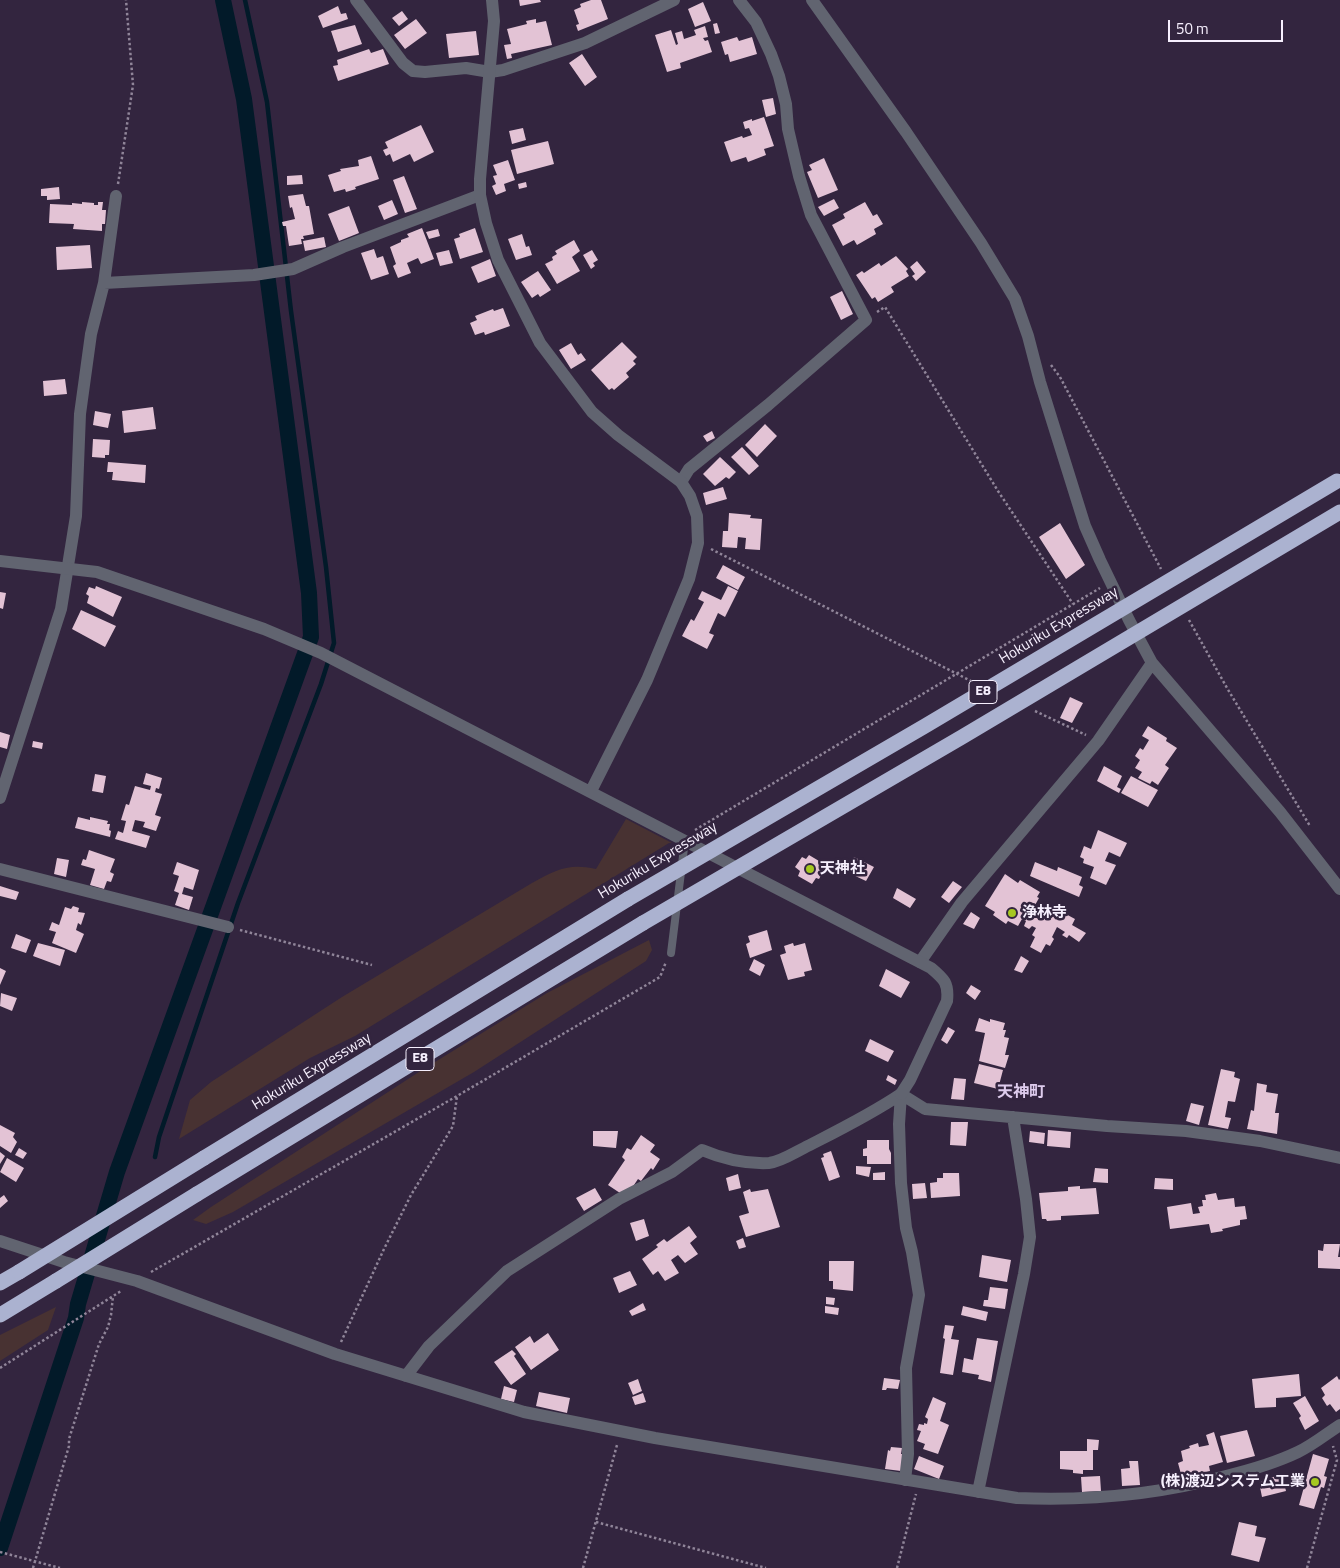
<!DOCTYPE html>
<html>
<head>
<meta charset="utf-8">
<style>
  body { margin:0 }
  #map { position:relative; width:1340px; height:1568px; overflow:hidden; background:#33253f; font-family:"Titillium Web",sans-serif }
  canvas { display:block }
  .scale { position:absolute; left:1168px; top:20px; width:115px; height:22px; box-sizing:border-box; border:2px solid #f7f0fe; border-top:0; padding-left:6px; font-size:15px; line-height:18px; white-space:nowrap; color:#f7f0fe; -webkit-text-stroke:4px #33253f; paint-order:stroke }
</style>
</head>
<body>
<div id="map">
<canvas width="1340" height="1568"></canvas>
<div class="scale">50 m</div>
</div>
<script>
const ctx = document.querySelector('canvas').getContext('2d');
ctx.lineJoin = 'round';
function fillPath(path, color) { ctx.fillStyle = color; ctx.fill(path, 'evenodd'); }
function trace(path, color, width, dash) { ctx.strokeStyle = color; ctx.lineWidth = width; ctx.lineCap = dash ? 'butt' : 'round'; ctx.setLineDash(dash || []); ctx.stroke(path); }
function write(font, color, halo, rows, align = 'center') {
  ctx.font = font + ' "Titillium Web","Noto Sans JP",sans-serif'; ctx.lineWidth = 5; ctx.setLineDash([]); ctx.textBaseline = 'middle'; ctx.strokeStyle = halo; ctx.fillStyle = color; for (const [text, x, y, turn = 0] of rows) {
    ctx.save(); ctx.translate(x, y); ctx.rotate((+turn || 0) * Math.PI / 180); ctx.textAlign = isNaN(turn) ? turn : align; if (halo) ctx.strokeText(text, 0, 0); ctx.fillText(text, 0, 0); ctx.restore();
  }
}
fillPath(new Path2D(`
  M626,819L672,843H669L355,1036L310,1058L179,1139L190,1100L211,1082L342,997L532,883C556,870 568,863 596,869Z
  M649,940L652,950L646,961L474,1072L233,1212L206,1224L193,1220L211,1207L422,1070L547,993Z
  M56,1307L48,1330L0,1361V1335Z`), '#483232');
trace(new Path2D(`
  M155,1157L159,1137L238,903L321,684L334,643L326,567L291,311L267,102L245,0`), '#021a29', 4.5);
trace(new Path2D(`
  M0,1548L76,1318L78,1304L117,1172L311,637L309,593L244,99L223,0`), '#021a29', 16);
fillPath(new Path2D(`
  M519,0H540L541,2L520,6Z
  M591,0H601L608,19L578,31L576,25L579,24L574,10L581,7L580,4Z
  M703,2L711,21L695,27L688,9Z
  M338,6L341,14L346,13L348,19L323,28L318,16Z
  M402,11L408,19L399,26L392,18Z
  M416,19L427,33L405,49L394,35Z
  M536,19V23L546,21L552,45L511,54L512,58L507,59L504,45L511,44L507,29L527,24L526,21Z
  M717,23L720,33L715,34L713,24Z
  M355,25L362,44L338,52L331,31Z
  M705,26L708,37L703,38L705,41L708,40L712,52L680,63L681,68L667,72L655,35L671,30L676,45L678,44L675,33L682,31L684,39L696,35L694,30Z
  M476,31L479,55L449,58L446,34Z
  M737,37L739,41L752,37L757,54L730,62L728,54L725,55L721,42Z
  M369,49L371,53L383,49L389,64L338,81L333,66L338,65L337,60Z
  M582,54L597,77L585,86L569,63Z
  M773,98L776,114L766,117L762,100Z
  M764,117L774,146L764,149L766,155L748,162L746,157L731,162L724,142L742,136L743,138L752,135L749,128L745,129L743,122L752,119V121Z
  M421,125L434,152L414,162L410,154L393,162L390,154L386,156L383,150L388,148L385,142Z
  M523,128L526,140L512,144L509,131Z
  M548,141L554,164L517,174L511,150Z
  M371,156L379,179L355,187L356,189L346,192L345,189L334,192L328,175L341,171L340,169L359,166L358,160Z
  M824,158L838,190L818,198L807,172L812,170L809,165Z
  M508,160L515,180L504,184L506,191L496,195L492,186L496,184L493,176L497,175L493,165Z
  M302,175L303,184L287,185V176Z
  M404,176L417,209L405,213L393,180Z
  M526,182L527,187L519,189L518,184Z
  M59,187L60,199L47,200V196H41V189Z
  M303,194L306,206H309L314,234L303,236L304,239H301L302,244L289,246L286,226H283L282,222L295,219L292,207L290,208L288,196Z
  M834,199L839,208L824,216L818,207Z
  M392,200L398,214L384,220L378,206Z
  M82,202L94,203V205H98V202H103L102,210H106L105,224H102V231L73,229L74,224L49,223L50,204L72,205V203L82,204Z
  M865,202L873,216L877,214L883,224L874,229L876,234L857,245L854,240L843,246L832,225L845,218L843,214Z
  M349,206L359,233L339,241L328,214Z
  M422,228L434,259L421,264L418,258L407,263L411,273L398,278L393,266L396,264L390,247L401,242V240L409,237L407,234Z
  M475,228L483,252L460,259L454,239L460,237L459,234Z
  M438,229L440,236L429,239L426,232Z
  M522,234L526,247L529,246L532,255L516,260L508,239Z
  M324,237L326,247L305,251L303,241Z
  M574,240L580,251L572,257L580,271L557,284L545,264L553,260L552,257L557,254L555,251Z
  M90,245L92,268L57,270L56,247Z
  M374,249L377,258L383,256L389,274L371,280L361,253Z
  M449,250L453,263L440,266L436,253Z
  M592,250L598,260L593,263L595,266L591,269L583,255Z
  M896,256L908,269L906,271L909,276L891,287L894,292L878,302L875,297L872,299L856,275L862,271L864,273L879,263L881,266Z
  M490,259L496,276L478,283L471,267Z
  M917,261L926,272L916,281L912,276L915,274L910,267Z
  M538,271L551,290L540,297L538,294L532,298L521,282Z
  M842,291L853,314L841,320L830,297Z
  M503,308L510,326L485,335L484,332L475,335L470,323L477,320L475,316L493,309L494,311Z
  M622,342L637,357L633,361L636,364L626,373L629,377L614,390L612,388L609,390L591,370Z
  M571,343L578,355L581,353L586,360L571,369L559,350Z
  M65,379L67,394L44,396L43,381Z
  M153,407L156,429L124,433L122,411Z
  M95,411L111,414L108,428L93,425Z
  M765,424L777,436L757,457L745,445Z
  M712,431L715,438L707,442L703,436Z
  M93,439L110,440L109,455H105V458L92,457Z
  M742,447L759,466L749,475L731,457Z
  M720,457L736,472L729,479L726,477L715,486L703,474Z
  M108,462L146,465L145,483L112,480L113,472H107Z
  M723,487L727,499L706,505L703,493Z
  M729,513L751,515L750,518L762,519L760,550L745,549L746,538L738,537L737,548L722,547L723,531H728Z
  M1060,523L1085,565L1066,579L1039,537Z
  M723,565L745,577L738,590L716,578Z
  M96,586L122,597L113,617L87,603L89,596L86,594L89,587L95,589Z
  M728,586L738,591L725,617L718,613L709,633L714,635L707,649L682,636L691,619L694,621L704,602L698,599L702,591L721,600Z
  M0,592L6,593L3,609L0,608Z
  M81,610L116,626L105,647L72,629Z
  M1070,697L1083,703L1072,723L1060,718Z
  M1148,726L1167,738L1166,741L1177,748L1165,765L1169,768L1158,785L1152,781L1150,784L1138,778L1142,772L1135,768L1140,760L1135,756L1140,748L1143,750L1149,740L1142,736Z
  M0,732L10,735L7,749L0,747Z
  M33,741L43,743L42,749L32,747Z
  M1104,766L1122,776L1117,787L1121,789L1119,793L1097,781Z
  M146,773L162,778L159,789L156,788L155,792L162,794L155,815L161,817L156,831L143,827L145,822L135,820L132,831L150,836L146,848L115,839L118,831L123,833L126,821L121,820L126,804L129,805L135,786L150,790L151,786L143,784Z
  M95,774L106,776L103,793L92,791Z
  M1131,776L1158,790L1148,807L1121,793Z
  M78,817L90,820V817L108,821L107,824H110L109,830L111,831L110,837L75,828Z
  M1098,830L1127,843L1120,857L1109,852L1105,861L1116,865L1106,885L1090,878L1094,867L1083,863L1084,859L1080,857L1084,846L1091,849Z
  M89,850L115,859L110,872L114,874L111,882L107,881L104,889L90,885L95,869L81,865L83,859L86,860Z
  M809,855L824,864L820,871L823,872L819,879L816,878L812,884L798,876L800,871L795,867L802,857L806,859Z
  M854,857L874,867L866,881L851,874L854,870L849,867Z
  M57,858L69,860L66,877L54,874Z
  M177,862L199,870L193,890L184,887L182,894L193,897L189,910L175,905L179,893L174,891L179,876L173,874Z
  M1035,862L1057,871L1058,867L1082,877L1079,885L1083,887L1079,897L1030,876Z
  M1005,874L1018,883L1020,880L1040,892L1037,897L1039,898L1030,914L1040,920L1049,905L1075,919L1072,925L1086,933L1079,942L1069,935L1067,938L1062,935L1065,932L1057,927L1052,937L1054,939L1050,946L1046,944L1041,953L1030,947L1035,937L1032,935L1036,928L1032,926L1029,929L1024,926L1026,921L1022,919L1018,926L1008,921L1006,924L993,915L995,912L985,906Z
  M953,881L962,887L949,903L941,897Z
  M0,886L19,892L16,900L0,896Z
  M897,888L916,899L910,908L893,898Z
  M73,906L79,908L78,912L85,913L81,925L78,923L76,930L84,934L76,953L52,943L56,932L49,930L52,922L59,925L65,907L71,909Z
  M971,912L980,918L974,929L963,924Z
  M767,930L772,950L750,958L746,944L750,942L748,936Z
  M16,934L31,940L26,953L11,948Z
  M38,943L65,950L60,966L33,956Z
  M793,943L794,946L805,943L812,970L804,972L805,976L788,980L780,955L786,953L784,946Z
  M1021,956L1029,961L1022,973L1014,970Z
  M754,959L765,965L760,976L749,970Z
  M0,968L6,971L0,985Z
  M886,969L910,982L901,998L879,986Z
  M971,985L981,991L975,1000L966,993Z
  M1,993L17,998L12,1011L0,1006Z
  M979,1018L990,1022V1019L1005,1023L1003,1030H1006L1004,1037L1009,1038L1005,1055H1009L1005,1068L979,1061L985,1033L975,1031Z
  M948,1027L955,1031L947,1044L941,1040Z
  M870,1039L894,1051L888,1062L865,1051Z
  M979,1064L1003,1070L998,1089L974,1083Z
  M1221,1069L1235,1072L1234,1077L1240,1079L1235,1102L1228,1101L1225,1117L1231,1118L1228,1129L1208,1125Z
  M888,1075L897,1080L895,1085L886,1080Z
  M954,1078L966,1079L964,1100L951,1099Z
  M1257,1083L1267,1085L1266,1092L1278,1094L1275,1113H1279L1277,1134L1247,1129L1251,1110L1254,1111Z
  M1191,1103L1204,1106L1199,1125L1186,1121Z
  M951,1122H968L966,1146L950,1145Z
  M0,1125L15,1133L13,1137L17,1142L11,1153L0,1146Z
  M1048,1130L1071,1132L1070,1148L1047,1146Z
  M593,1131H618L616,1148L593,1146Z
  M1030,1131L1045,1133L1044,1144L1029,1142Z
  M641,1135L655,1145L650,1152L660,1159L653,1170L651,1168L641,1181L638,1179L630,1191L623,1195L608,1185L625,1160L622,1157L627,1148L631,1150Z
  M867,1140H889V1149L891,1153V1164H867V1156H863V1149L867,1148Z
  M19,1148L27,1153L23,1159L15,1155Z
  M831,1151L840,1177L829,1181L821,1158L824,1157L823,1154Z
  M0,1152L5,1156L0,1164Z
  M7,1158L24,1168L16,1182L0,1172Z
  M856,1166L871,1167L869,1177L856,1174Z
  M1095,1168L1108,1169V1183L1093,1182Z
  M885,1172V1180H873V1173Z
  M943,1173H959L960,1196L931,1198L930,1183L937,1182V1178H943Z
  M738,1174L741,1188L729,1191L726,1178Z
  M1155,1178L1173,1179V1190L1154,1189Z
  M925,1183L927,1198L913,1199L912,1184Z
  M1080,1186V1189L1096,1188L1099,1214L1061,1216V1220L1047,1221L1046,1219H1042L1039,1193L1068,1191V1187Z
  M595,1188L602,1200L584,1211L576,1198Z
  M750,1189L751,1192L768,1189L780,1227L746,1237L739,1216L749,1213L743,1192Z
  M1216,1193L1218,1200L1234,1198L1235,1207L1245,1206L1247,1219L1240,1220V1225L1222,1229L1223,1231L1211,1233L1209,1224L1170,1229L1167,1207L1191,1203L1193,1214L1200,1213L1198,1207L1203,1206L1202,1200H1206L1205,1195Z
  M4,1195L8,1201L0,1208V1198Z
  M644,1219L649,1236L636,1241L630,1223Z
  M689,1226L697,1237L690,1243L698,1254L685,1263L678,1255L671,1260L679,1273L665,1281L658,1271L653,1275L642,1259L658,1247L656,1245L664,1239L667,1242Z
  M743,1238L746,1247L739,1249L736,1241Z
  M1324,1244H1340L1338,1257H1340V1269L1318,1268V1250L1323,1251Z
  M982,1255L1011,1260L1007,1282L979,1277Z
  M829,1261H854L853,1291L833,1289V1281H829Z
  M630,1271L637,1285L619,1293L613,1278Z
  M990,1287L1008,1289L1005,1309L983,1306L984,1300H988Z
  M826,1297L835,1298L834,1305L826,1304Z
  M643,1303L646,1310L632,1316L629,1311Z
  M825,1306L839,1308L838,1315L825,1313Z
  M963,1306L988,1312L986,1321L961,1315Z
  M945,1325L954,1326L951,1339L959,1340L953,1375L940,1373L945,1339L943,1338Z
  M548,1333L559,1350L531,1370L515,1347L530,1336L534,1343Z
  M977,1338L998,1341L991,1382L978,1379L979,1375L962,1372L964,1358L973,1360Z
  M512,1350L516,1354L514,1356L526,1374L511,1385L494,1362Z
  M1299,1374L1301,1396L1276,1398V1407L1255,1408L1252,1379Z
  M1337,1376L1339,1380L1340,1379V1409L1336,1412L1330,1404L1327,1406L1322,1398L1325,1395L1321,1388Z
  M884,1378L900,1380L898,1389L887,1388L886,1390H882Z
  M638,1379L642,1391L633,1395L628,1383Z
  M504,1386L517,1390L514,1402L501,1399Z
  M539,1392L570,1398L567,1413L536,1406Z
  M643,1393L646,1402L635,1405L632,1397Z
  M1305,1396L1319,1421L1305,1430L1299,1418L1301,1416L1293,1403Z
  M933,1397L946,1403L940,1421L949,1425L938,1454L923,1449L925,1444L917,1441L921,1431L917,1430L919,1424L924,1425V1423L927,1424L928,1419L925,1417Z
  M1247,1430L1255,1456L1227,1463L1220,1436Z
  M1214,1432L1223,1462L1209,1466L1210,1471L1187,1477L1186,1473L1181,1474L1178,1463L1183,1461L1181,1451L1190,1448L1189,1446L1198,1443L1199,1447L1209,1445L1206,1435Z
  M1087,1439L1099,1440L1098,1450H1093V1470H1083V1474L1073,1473V1470L1060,1469V1451H1087Z
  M891,1447L902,1448L901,1454H903L901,1471L885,1469L888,1450L890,1451Z
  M1313,1454L1329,1459L1324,1476L1327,1477L1324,1488L1321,1487L1314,1509L1299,1505Z
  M919,1456L944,1466L939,1479L914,1469Z
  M1129,1461H1138L1140,1485L1122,1486L1121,1469L1130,1468Z
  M1282,1474L1286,1491L1262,1497L1259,1482Z
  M1100,1476L1101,1491L1082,1492L1081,1477Z
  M1239,1522L1257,1526L1255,1536L1266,1538L1259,1562L1231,1555Z`), '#e3c3d5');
trace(new Path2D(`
  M118,184L133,85L126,0
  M877,312L885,307L998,491L1073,604
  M1051,365L1060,377L1161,569
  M711,549L971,681
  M1189,620L1227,688L1310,826
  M1035,711L1086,735
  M695,830L1100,588
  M240,930L372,965
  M151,1272L457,1096L660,977L666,962
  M341,1342L384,1249L411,1195L453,1126L457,1096
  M0,1368L121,1291
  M596,1522L766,1568
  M0,1552L60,1568
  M33,1568L69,1446V1439L99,1344L108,1327L111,1315L113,1296
  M583,1568L617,1445
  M897,1568L916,1494
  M1307,1568L1337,1460L1333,1446`), '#908599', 2.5, [2.5, 2.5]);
trace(new Path2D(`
  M671,953L685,840`), '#616470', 8);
trace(new Path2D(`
  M356,0L403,63L413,71L425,72L466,68L490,72L503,70L585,43L674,0
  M812,0L906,132L981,243L1015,299L1028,336L1040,382L1085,526L1100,560L1129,620L1152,663L1280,812L1340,889
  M104,283L116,196
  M681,482L689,469L768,405L866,320L811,215L799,176L788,129L786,104L779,76L771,54L756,22L739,0
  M0,798L61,609L76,516L80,414L91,334L104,283L254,275L293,269L343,247L480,195
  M0,869L228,927
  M920,962L962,902L1098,741L1152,663
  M901,1094L925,1109L1107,1126L1186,1131L1260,1141L1340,1158
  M901,1094L899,1124L901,1183L906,1228L912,1252L919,1295L906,1368L908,1454L905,1480
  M0,1241L64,1262L137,1281L335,1354L524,1412L655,1438L1017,1498C1087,1501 1157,1495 1226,1476C1251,1470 1275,1463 1298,1452C1313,1445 1326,1434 1340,1425
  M406,1376L429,1346L507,1271L619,1199L672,1172L702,1150C723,1159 746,1164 769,1163C780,1162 794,1153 804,1148C837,1131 870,1115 901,1094
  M978,1492L1024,1274L1030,1237L1026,1199L1013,1117`), '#616470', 12);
trace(new Path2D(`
  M492,0L494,21L480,179V195L486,223L498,260L540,343L592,412L618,435L681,482L690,496L697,516L698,543L689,579L647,680L591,791
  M0,561L97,572L264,629L321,653L931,968C944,979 949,983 947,1001L910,1080L901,1094`), '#616470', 12);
trace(new Path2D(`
  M204,1158L628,899
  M197,1194L643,923
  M0,1283L19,1272
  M0,1315L56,1281`), '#abb2d0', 15);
trace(new Path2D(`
  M628,899L925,726L1337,481
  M643,923L962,737L1340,512
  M19,1272L204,1158
  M56,1281L197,1194`), '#abb2d0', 15);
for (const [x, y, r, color] of [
  [810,869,5,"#a6c821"],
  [1012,913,5,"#a6c821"],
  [1315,1482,5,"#a6c821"]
]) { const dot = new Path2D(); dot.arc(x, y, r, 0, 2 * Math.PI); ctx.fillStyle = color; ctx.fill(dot); trace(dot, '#33253f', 2); }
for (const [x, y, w] of [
  [983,692,28],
  [420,1059,28]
]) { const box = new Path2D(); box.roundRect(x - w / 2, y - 11.5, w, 23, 4); ctx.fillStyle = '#33253f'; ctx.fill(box); trace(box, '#f7f0fe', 1); }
write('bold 14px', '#f7f0fe', null, [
  ["E8",983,692],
  ["E8",420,1059]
]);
write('15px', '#f7f0fe', '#33253f', [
  ["Hokuriku Expressway",1059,626,-31],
  ["Hokuriku Expressway",658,861,-31],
  ["Hokuriku Expressway",312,1072,-31]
]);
write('bold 15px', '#f7f0fe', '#33253f', [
  ["天神社",820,869],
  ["浄林寺",1022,913],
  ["(株)渡辺システム工業",1305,1482,"right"]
], 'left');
write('bold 16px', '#decced', '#33253f', [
  ["天神町",1021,1093]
]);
</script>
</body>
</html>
